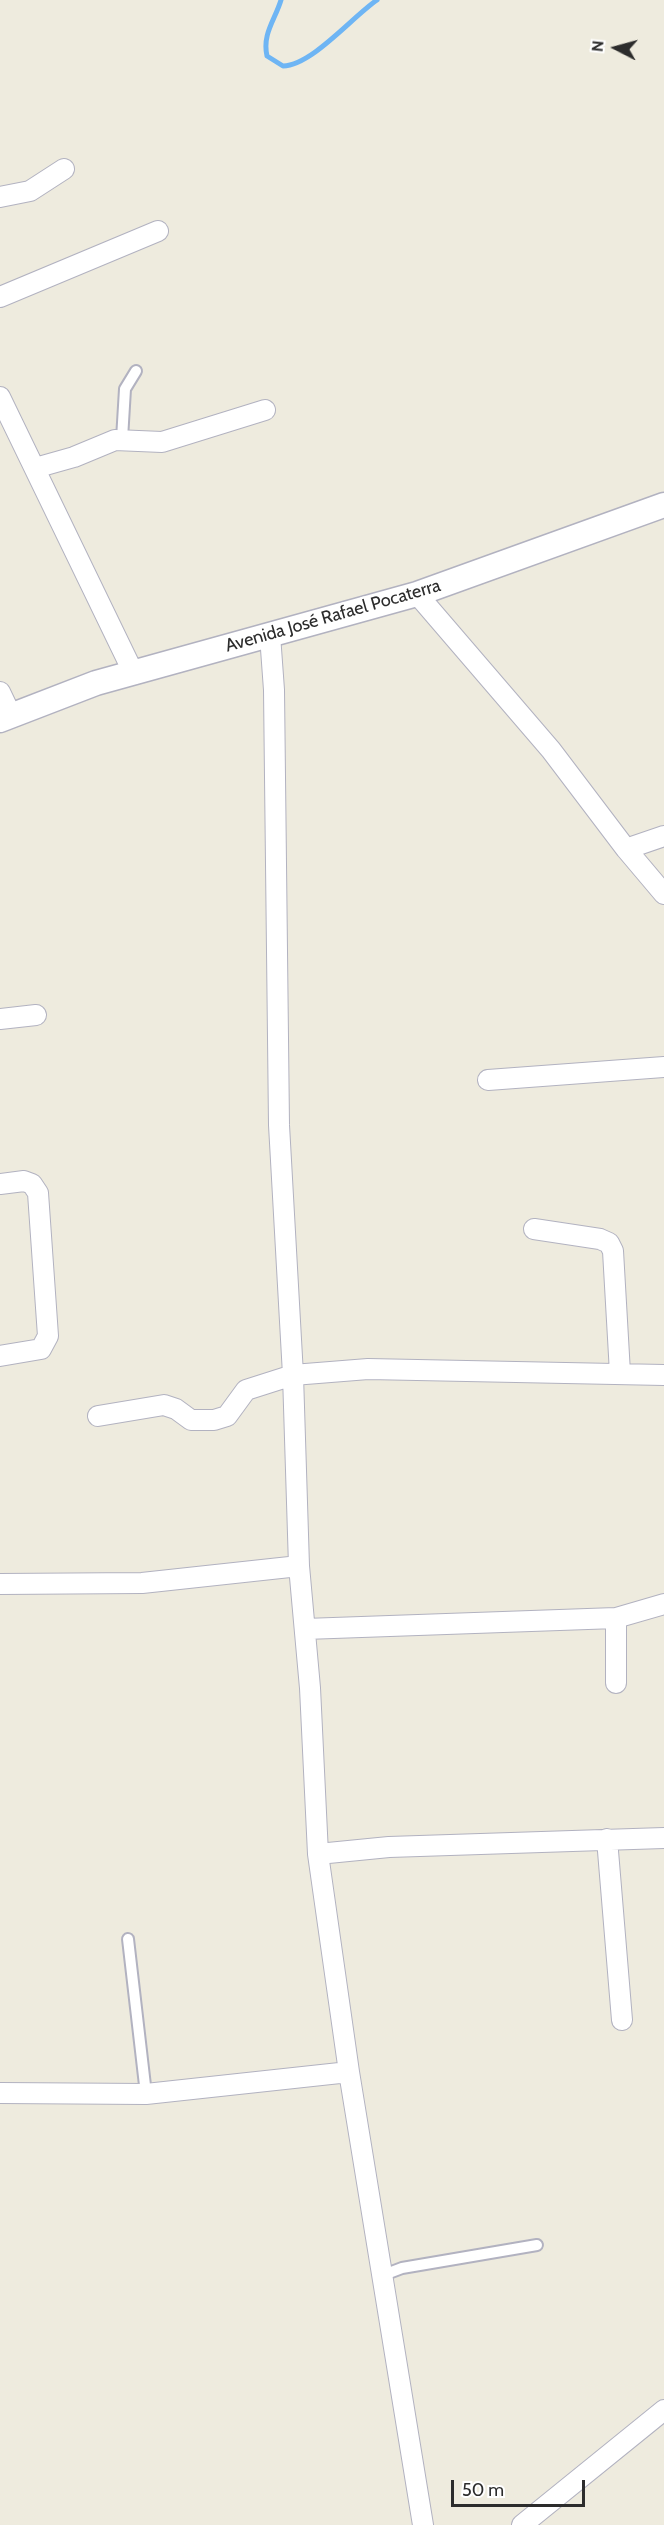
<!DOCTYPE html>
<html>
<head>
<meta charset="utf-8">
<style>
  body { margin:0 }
  #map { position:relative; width:664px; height:2525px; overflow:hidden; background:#eeebde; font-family:Cabin,sans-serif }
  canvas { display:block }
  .north { position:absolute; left:586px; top:18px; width:60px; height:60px; -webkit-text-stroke:4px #fff; paint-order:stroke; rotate:276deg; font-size:16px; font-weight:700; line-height:24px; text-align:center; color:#2c2c2c }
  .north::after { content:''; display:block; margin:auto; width:21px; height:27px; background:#2c2c2c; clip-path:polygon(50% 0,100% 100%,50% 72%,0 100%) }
  .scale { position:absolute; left:451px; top:2480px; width:134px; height:27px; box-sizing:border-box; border:3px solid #2c2c2c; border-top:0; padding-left:8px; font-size:18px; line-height:21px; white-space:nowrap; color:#2c2c2c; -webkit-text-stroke:4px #fff; paint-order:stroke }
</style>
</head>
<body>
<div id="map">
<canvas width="664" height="2525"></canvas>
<div class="north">N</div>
<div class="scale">50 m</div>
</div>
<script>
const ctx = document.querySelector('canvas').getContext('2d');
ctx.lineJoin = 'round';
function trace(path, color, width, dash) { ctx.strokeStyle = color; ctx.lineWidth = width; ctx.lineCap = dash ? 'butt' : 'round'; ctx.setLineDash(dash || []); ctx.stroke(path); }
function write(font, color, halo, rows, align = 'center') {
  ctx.font = font + ' Cabin,sans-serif'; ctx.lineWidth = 4.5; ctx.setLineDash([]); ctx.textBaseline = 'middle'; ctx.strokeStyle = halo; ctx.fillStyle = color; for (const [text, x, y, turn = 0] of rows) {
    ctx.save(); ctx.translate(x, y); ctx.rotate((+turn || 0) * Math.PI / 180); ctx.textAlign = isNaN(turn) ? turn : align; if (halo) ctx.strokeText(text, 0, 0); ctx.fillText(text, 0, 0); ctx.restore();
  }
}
trace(new Path2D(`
  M281,0C275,20 262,34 267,56L283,66C312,65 351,18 377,0`), '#6eb5f4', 5);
const service = new Path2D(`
  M122,439L125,389L136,371
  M128,1939L146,2094
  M381,2276L402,2268L537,2245`);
const minor = new Path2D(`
  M0,197L30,191L64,169
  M0,297L158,231
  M0,397L134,674
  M35,468L74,457L115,440L162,442L265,410
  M417,594L551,750L626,849L664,894
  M270,635L274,690L279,1125L293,1375L299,1566L310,1688L318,1854L349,2072L423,2525
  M0,692L11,715
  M626,849L664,836
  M0,1019L36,1015
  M488,1080L664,1067
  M0,1184L24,1181L32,1184L38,1193L48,1336L41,1349L0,1356
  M534,1229L600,1239L609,1243L613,1251L620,1373
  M98,1416L164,1405L176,1409L191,1420H214L227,1416L246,1390L293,1375L368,1369L664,1375
  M0,1584L142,1583L299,1566
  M305,1629L616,1618L664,1604
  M616,1683V1618
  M607,1839L622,2020
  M318,1854L389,1847L664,1838
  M0,2093L146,2094L349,2072
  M522,2525L664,2410`);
const tertiary = new Path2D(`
  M0,720L96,683L417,594L664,505`);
trace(service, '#b2b2c0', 14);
trace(minor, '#b2b2c0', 22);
trace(tertiary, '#b2b2c0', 27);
trace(service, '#fff', 10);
trace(minor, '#fff', 20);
trace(tertiary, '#fff', 24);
write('18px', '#2c2c2c', '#fff', [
  ["Avenida José Rafael Pocaterra",333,616,-16]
]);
</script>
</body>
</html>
